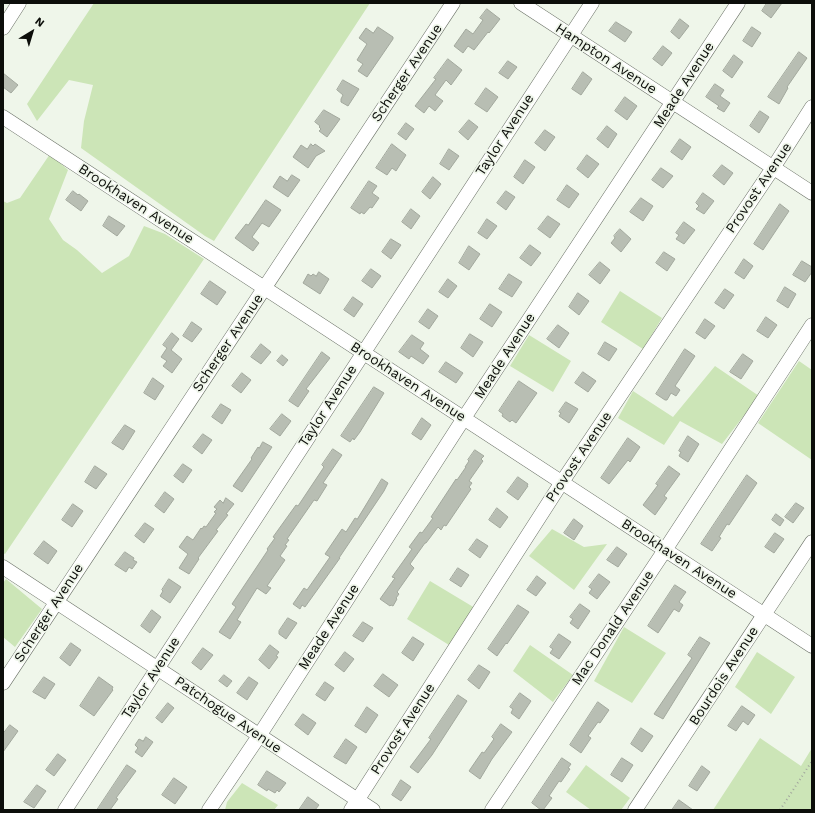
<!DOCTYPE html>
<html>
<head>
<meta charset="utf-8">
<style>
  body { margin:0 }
  #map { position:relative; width:815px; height:813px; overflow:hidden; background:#eff6ea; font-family:"Work Sans",sans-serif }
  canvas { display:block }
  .frame { position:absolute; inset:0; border:4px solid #0c0e0a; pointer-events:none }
  .north { position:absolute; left:12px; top:12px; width:40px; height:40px; -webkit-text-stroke:3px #eff6ea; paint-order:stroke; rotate:38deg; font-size:11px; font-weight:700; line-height:16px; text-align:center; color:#0c0e0a }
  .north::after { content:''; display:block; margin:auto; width:14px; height:18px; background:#0c0e0a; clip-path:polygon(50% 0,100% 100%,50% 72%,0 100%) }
</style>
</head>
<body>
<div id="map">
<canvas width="815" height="813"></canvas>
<div class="frame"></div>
<div class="north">N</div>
</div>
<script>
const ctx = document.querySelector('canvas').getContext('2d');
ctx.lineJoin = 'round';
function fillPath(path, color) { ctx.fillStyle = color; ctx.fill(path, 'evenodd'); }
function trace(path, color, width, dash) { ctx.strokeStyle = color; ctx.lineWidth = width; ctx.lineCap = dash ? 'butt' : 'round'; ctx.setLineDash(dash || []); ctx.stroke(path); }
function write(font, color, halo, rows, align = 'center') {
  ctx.font = font + ' "Work Sans",sans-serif'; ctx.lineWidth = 3.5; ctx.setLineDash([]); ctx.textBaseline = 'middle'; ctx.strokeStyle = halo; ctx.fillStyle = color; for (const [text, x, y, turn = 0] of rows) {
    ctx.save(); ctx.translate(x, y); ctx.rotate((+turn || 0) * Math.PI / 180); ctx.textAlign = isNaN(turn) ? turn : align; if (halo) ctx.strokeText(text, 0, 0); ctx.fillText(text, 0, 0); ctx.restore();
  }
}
fillPath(new Path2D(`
  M94,3H370L214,241L205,236L81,148L84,121L93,85L69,80L37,121L27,104Z
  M50,154L68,170L49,219L63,240L77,250L102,273L129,256L144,226L165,234L204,259L5,554L3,553V201L7,203L20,198Z
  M620,291L662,318L643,349L601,322Z
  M529,335L571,361L553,392L510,366Z
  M799,361L812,370V460L758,423Z
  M715,366L759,396L722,444L680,421L664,445L618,418L633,391L673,417Z
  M552,529L584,547L607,544L574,590L529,556Z
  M6,579L42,609L15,647L3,637V583Z
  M430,581L475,608L449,645L407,619Z
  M624,627L666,653L632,703L594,681Z
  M530,645L573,675L553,702L513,671Z
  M757,652L795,677L771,714L735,687Z
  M760,738L801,766L812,748V810H713Z
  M586,765L630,798L621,810H591L566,792Z
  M242,783L278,805L274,810H225L227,802Z`), '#cce5b7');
const building = new Path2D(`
  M767,3H782L771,18L762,11Z
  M487,9L500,19L489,33L488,32L474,50L468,46L463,53L454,46L466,29L473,34L483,20L480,18Z
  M680,19L689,26L679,39L671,32Z
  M616,22L632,32L625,42L609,31Z
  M378,27L393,37V39L367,77L358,71L363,64L357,60L367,44L359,38L366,28L373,33Z
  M752,27L761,33L752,47L743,41Z
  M663,46L672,53L662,66L653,59Z
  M799,52L807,58L787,87L788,88L779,104L768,97Z
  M734,55L743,62L732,78L723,71Z
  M448,59L462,70L451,85L446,80L435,95L443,101L435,111L429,106L424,113L415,106L436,79L434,78Z
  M508,61L517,67L508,79L499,73Z
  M583,72L592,79L581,95L572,89Z
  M3,73L18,85L11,93L3,87Z
  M343,80L359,89L348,106L341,102V99L343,95L337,90Z
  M715,84L724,90L720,96L730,103L724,112L717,108L719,106L706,97Z
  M486,88L498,97L487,112L475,104Z
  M625,97L637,106L627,120L615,111Z
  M324,110L340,119L327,137L319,131L321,129L319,127L320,126L315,122Z
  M760,111L769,117L759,133L750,126Z
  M469,120L478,127L468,140L459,132Z
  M406,123L414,129L406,140L398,134Z
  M607,126L617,134L608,148L597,139Z
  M545,130L555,137L545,151L535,143Z
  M680,139L691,147L682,160L671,152Z
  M311,144L313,146L315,144L325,151L316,156L308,168L293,157L301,145L307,149Z
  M392,144L406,155L396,171L392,168L387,175L376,168Z
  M449,149L459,156L449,170L440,164Z
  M587,155L599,164L588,178L577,169Z
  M525,160L535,167L523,184L514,177Z
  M722,165L733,173L724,185L713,176Z
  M661,168L673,176L663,188L652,180Z
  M292,175L300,180L288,197L273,187L280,176L287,181Z
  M433,177L441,184L430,199L422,192Z
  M369,181L377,186L372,193L379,198L372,208L370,207L364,214L361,212L360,214L351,208Z
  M567,185L579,194L569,208L557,200Z
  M73,191L78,195L79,194L88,201L81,211L66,200Z
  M506,191L515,197L506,210L497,203Z
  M703,193L714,201L704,214L696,209L699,206L696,203Z
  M641,198L653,206L643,221L630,212Z
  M266,200L281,210L269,227L262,223L252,237L259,243L253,251L235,238L246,224L248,225Z
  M780,204L789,211L763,250L754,244Z
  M411,209L420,216L411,229L402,222Z
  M109,216L125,226L117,236L103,226Z
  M548,216L560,224L550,238L538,229Z
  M487,219L497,226L487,239L478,233Z
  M684,222L695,230L684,244L676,239L679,235L676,233Z
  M620,229L631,239L621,252L611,243L615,238L614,236Z
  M391,239L401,245L391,259L382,252Z
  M530,245L541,253L531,266L520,258Z
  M469,246L480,254L469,270L459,263Z
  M664,252L675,259L667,271L656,263Z
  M744,259L753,266L744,279L735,273Z
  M802,261L812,267V272L805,282L793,275Z
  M600,262L610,270L600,284L589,275Z
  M371,269L381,276L372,288L362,281Z
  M319,272L329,279L320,294L303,283L308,274L311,276L313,274L316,276Z
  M509,274L522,282L512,297L499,289Z
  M448,279L457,286L448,298L439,292Z
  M210,281L226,292L217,305L201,294Z
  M785,287L796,294L788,308L777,301Z
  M725,289L734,295L724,309L715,303Z
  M578,293L589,301L579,315L569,307Z
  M353,297L363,304L354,317L344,310Z
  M490,304L502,312L492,327L480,319Z
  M428,309L438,316L429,329L419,322Z
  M766,317L777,325L768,338L757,331Z
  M705,319L715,326L705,339L696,333Z
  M192,322L202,329L192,342L183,336Z
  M558,325L569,333L559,348L547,339Z
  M172,333L179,339L171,350L182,359L172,373L163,366L167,361L161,357L167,348L163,345Z
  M470,334L483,342L473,357L461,348Z
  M412,335L424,343L420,349L429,356L423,364L411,356L409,359L399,352Z
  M605,342L617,349L609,361L598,354Z
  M261,344L271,352L261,364L251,357Z
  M685,349L695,356L675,386L680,390L676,396L671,393L667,400H665L656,394Z
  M322,352L330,358L306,389L309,391L298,407L289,401Z
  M743,354L753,361L741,379L730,372Z
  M282,355L288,360L283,366L277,361Z
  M446,362L463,373L456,383L439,372Z
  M583,372L596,381L588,392L575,383Z
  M242,373L251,380L241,393L232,386Z
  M153,378L164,386L155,400L144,393Z
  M519,381L537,393L516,423L512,420L510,422L502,416L503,414L499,411Z
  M374,387L384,393L360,432L354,440L353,438L350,442L341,436Z
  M566,402L578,409L569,423L559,416L561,413L559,412Z
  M221,404L231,410L222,424L212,417Z
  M282,414L291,421L280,436L270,429Z
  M422,418L431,425L421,440L412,434Z
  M125,425L135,431L123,450L112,443Z
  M203,434L212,440L202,454L193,447Z
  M688,436L699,444L688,462L679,456L681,452L679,451Z
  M628,438L640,447L630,462L628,460L609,484L601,478Z
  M263,442L272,447L242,492L233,486L252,459L251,458L258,447L259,448Z
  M333,449L342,455L323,483L327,485L317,501L314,500L287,539L289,540L285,545L287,546L280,556L285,560L267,586L271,588L266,594L257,588L237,620L241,622L230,639L219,632L236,607L232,604L268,550L267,549L275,538L273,537L296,505L298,506L324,467L322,465Z
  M475,450L484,456L481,459L483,461L469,481L472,483L469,487L471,489L446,526L444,525L441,530L438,527L426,543H425L410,564L414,568L397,592L399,594L396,598L397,599L393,606L391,605L390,606L380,599L395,578L392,577L412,549L409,547L420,532L422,533L433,518L431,517L456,479L457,480L466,467H465L469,461L468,460Z
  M183,464L192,470L183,483L174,476Z
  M95,466L107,474L96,489L85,482Z
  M669,466L680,474L664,496L667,498L655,515L643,505L658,485L656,484Z
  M747,475L757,483L729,525L727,524L719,537L721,538L712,551L701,544Z
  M518,477L528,484L527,486H528L518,500L507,492Z
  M382,479L388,483L384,491L339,558H340L305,607L302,605L300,609L293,604L304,588L307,590L330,557L325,554L342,529L346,532L355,518L357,519Z
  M165,492L174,499L164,513L155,506Z
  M226,498L234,504L226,514L228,515L216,530L218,531L198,558L199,559L189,574L179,568L188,554L179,547L187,536L193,540L201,528L202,529L204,526L206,527L216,513L214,512L217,509L214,507L220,500L223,503Z
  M796,503L804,508L793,523L785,517Z
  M73,504L83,511L72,527L62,520Z
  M497,508L508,517L500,528L489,520Z
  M776,514L784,520L780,526L772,520Z
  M574,519L583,526L574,540L564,533Z
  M145,523L154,529L144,543L135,536Z
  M775,533L784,539L774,553L765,547Z
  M477,539L488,546L480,558L469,550Z
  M44,541L57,551L48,564L34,554Z
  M617,547L627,554L618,567L607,560Z
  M125,552L134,558L133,560L137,562L132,569L129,567L126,572L115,565Z
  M458,568L469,575L461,587L450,580Z
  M599,574L610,582L597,599L589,593L592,589L589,587Z
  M537,576L546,583L536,596L527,590Z
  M169,579L181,587L170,603L160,596L163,591L162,590Z
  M675,585L686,592L679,602L683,605L679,612L674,609L658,633L648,626Z
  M580,604L590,611L578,629L570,623L573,619L570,617Z
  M518,605L529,612L507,644L506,643L497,656L488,649Z
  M152,610L161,617L150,633L141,626Z
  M288,618L297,623L286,639L279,634V631Z
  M363,622L373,628L363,642L353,636Z
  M559,634L571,642L559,659L550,653L553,649L550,647Z
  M413,637L424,644L413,661L402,653Z
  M700,637L710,643L663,719L654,714L692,658L688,655Z
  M71,643L81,650L70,666L60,658Z
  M270,645L279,652L276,656L278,657L269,669L259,660Z
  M203,648L213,655L201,670L192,663Z
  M345,652L354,659L344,672L335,665Z
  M479,665L490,672L479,689L468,680Z
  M383,674L398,685L389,697L374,686Z
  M224,675L232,681L227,687L219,681Z
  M44,677L55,684L45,699L33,692Z
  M99,677L113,687L112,689L113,690L94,716L80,706Z
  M249,677L258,683L247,700L237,693Z
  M325,682L334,688L325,701L316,695Z
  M520,693L531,701L519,719L511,713L513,709L510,707Z
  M458,695L467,701L432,755L418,773L410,767L431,739L429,738Z
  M598,702L609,710L600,723L598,722L588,736L591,738L581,753L570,745Z
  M168,703L174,708L162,723L156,718Z
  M742,706L755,715L748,725L743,721L736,731L728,726Z
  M367,707L378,715L366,733L355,726Z
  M303,714L316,723L308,735L295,725Z
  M501,724L512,732L492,759L480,779L469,771L482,752L484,753L494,739L492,737Z
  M10,725L18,731L3,752V734Z
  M641,728L653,736L642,752L631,744Z
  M146,737L153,742L142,757L135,752L138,748L135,745L139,739L143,741Z
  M346,739L357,747L346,764L334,757Z
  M58,754L66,760L54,776L46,770Z
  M562,758L571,764L568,768L570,769L561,782L559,781L549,796L552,798L543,810H541L532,803Z
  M622,758L633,765L622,782L611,775Z
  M127,765L136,771L116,798L118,799L110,810H97Z
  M702,766L710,772L697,791L689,786Z
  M267,771L286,783L279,792L277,790L275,793L268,789L267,791L258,785Z
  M174,778L187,787L175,804L162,795Z
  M401,780L411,787L401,801L392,795Z
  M37,785L46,791L34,808L24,802Z
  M308,797L319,805L315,810H299Z
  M679,800L693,810H672Z`);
fillPath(building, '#b8beb3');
trace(building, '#a2a89d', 1);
const minor = new Path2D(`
  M521,3L812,193
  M3,28L19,3
  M3,117L812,646
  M3,567L373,810
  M3,683L453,3
  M65,810L592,3
  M209,810L259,736L464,418L738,3
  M351,810L562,482L773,168L812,107
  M492,810L665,550L812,325
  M635,810L812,542`);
trace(minor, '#6a7066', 15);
trace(new Path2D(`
  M780,810L812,761`), '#a1a69d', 2, [1, 3]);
trace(minor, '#fff', 14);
write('14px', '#0c0e0a', '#eff6ea', [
  ["Hampton Avenue",606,59,33],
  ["Scherger Avenue",407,73,-56],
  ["Meade Avenue",684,85,-57],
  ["Taylor Avenue",505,135,-57],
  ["Provost Avenue",759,188,-56],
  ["Brookhaven Avenue",136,204,33],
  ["Scherger Avenue",228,343,-56],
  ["Meade Avenue",505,356,-57],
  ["Brookhaven Avenue",408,382,33],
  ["Taylor Avenue",328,406,-57],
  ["Provost Avenue",579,457,-56],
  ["Brookhaven Avenue",679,559,33],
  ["Scherger Avenue",49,613,-57],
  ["Meade Avenue",329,627,-57],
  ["Mac Donald Avenue",613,628,-56],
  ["Bourdois Avenue",724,676,-57],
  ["Taylor Avenue",151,678,-57],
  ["Patchogue Avenue",228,715,34],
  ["Provost Avenue",403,729,-57]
]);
</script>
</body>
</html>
